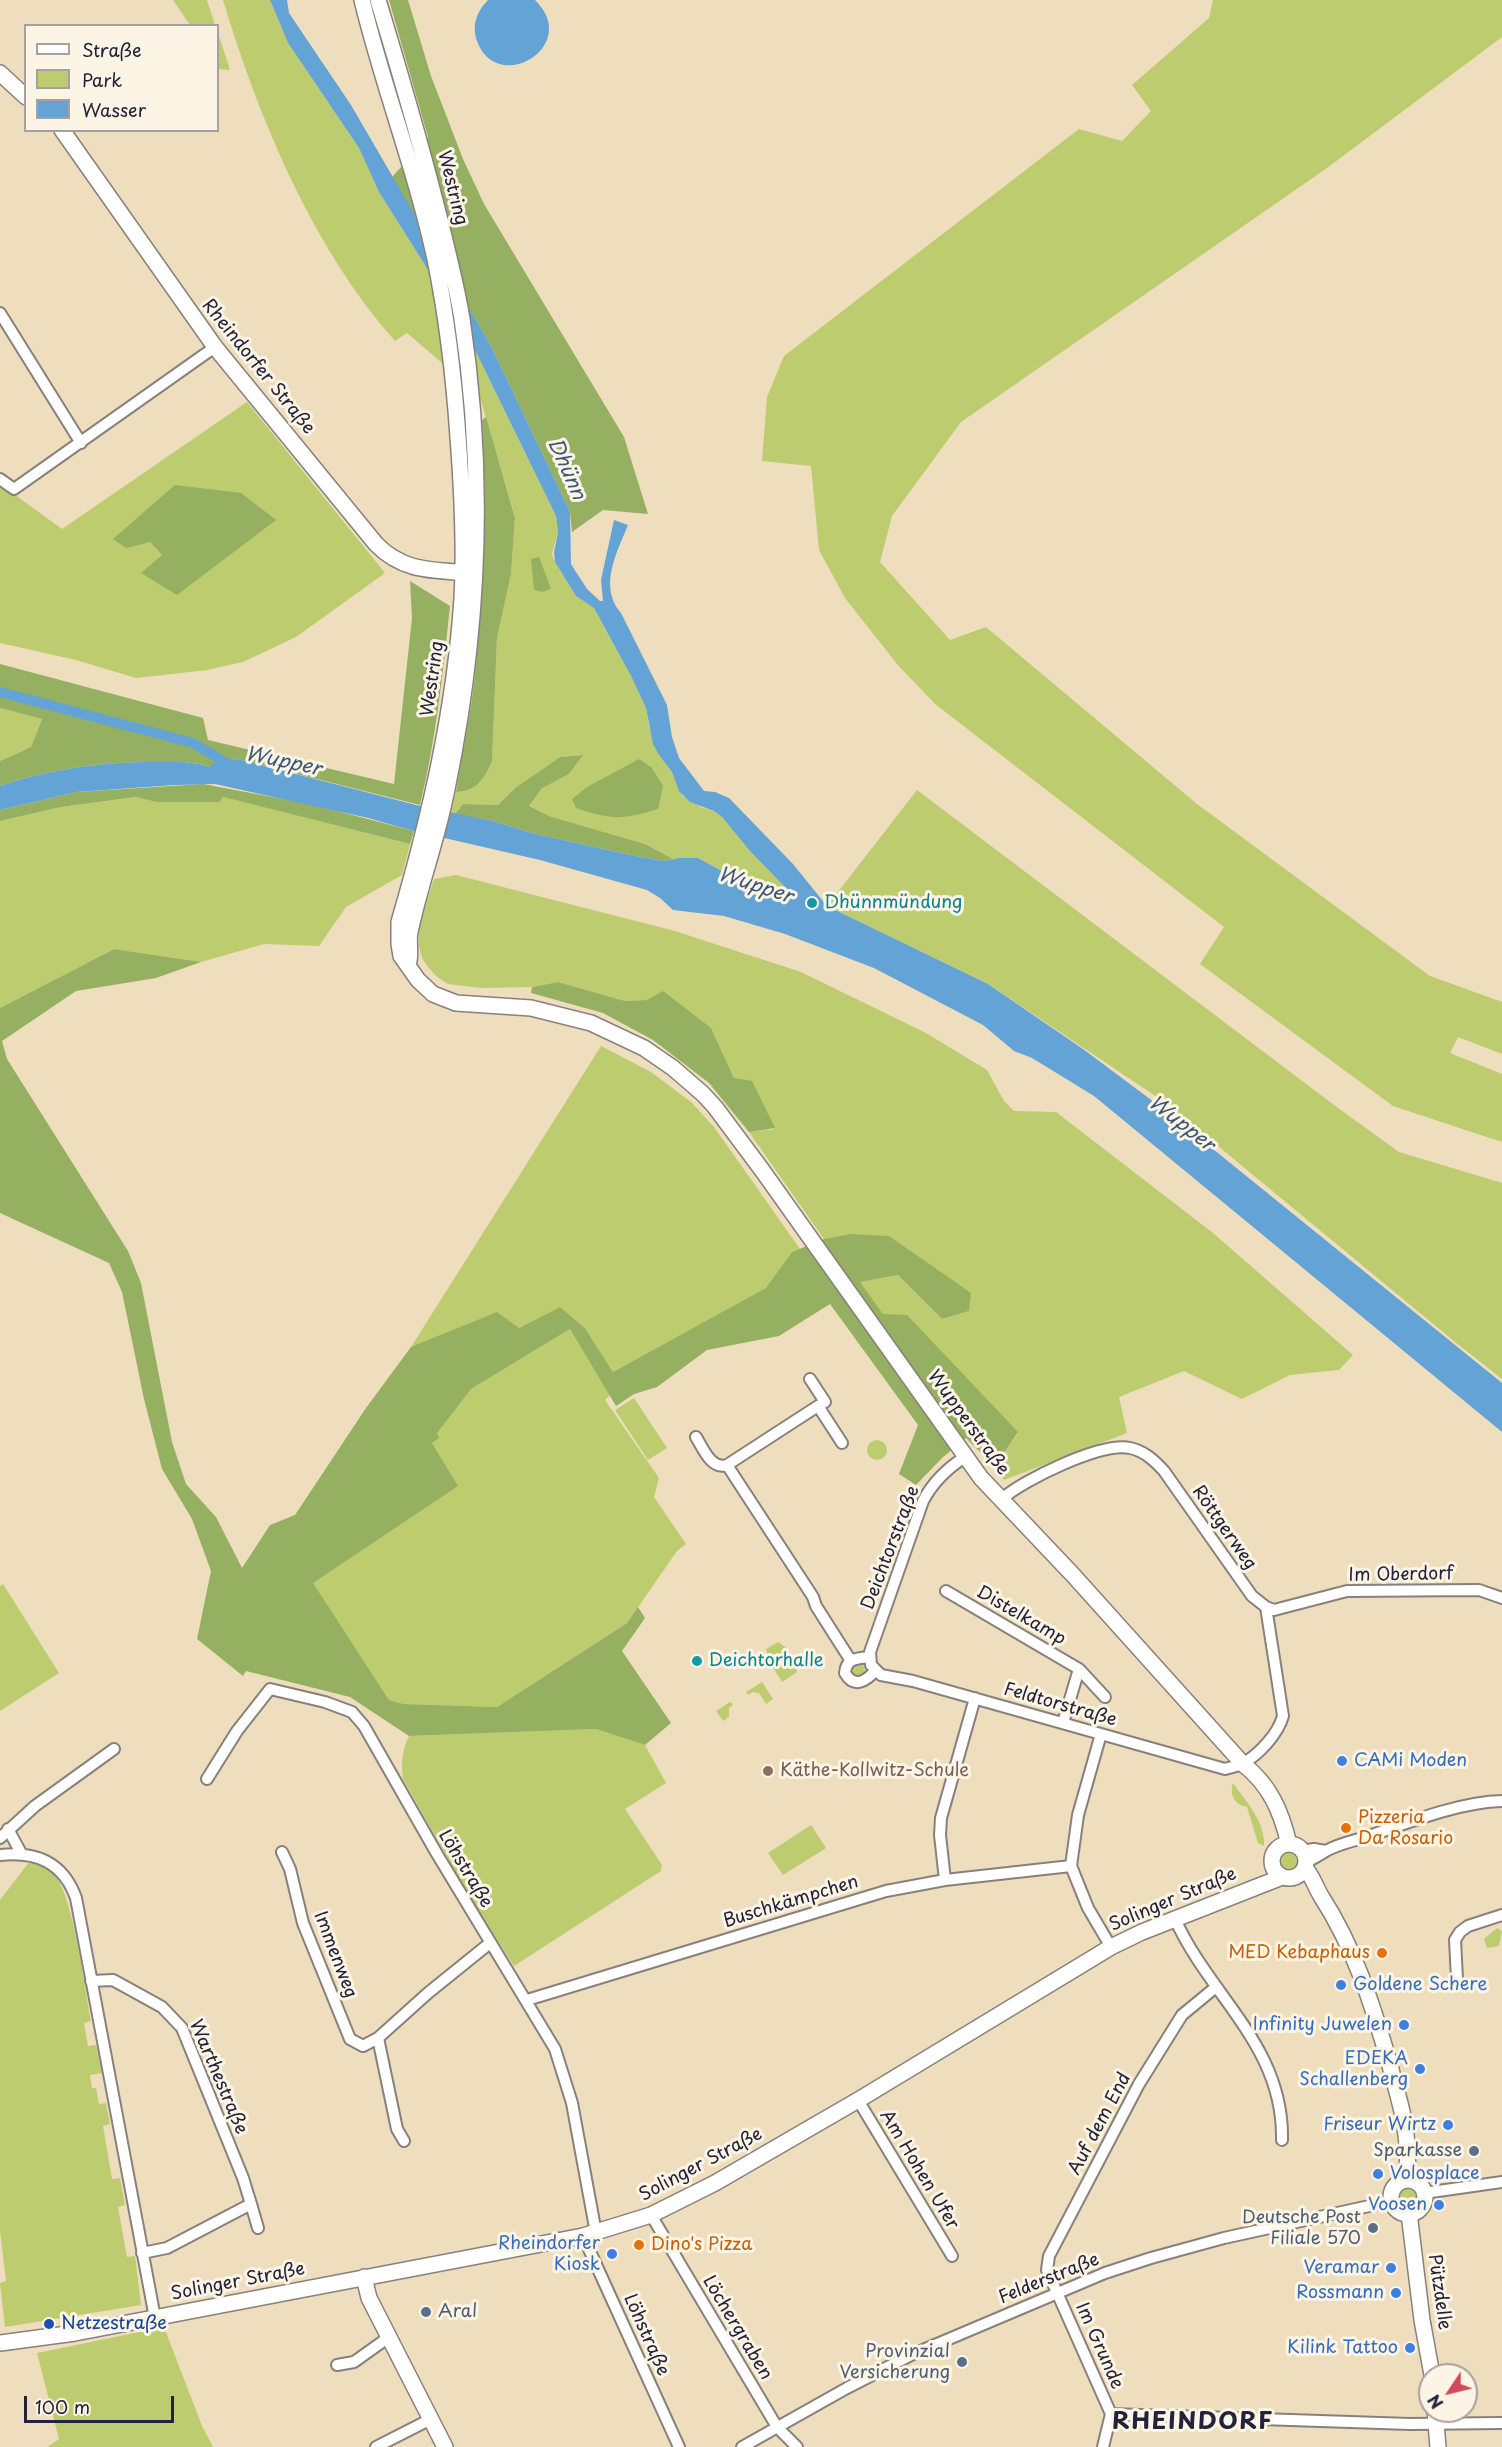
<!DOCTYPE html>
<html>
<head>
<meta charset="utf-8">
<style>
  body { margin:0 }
  #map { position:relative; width:1502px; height:2447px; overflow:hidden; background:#eedebd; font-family:"Playpen Sans",sans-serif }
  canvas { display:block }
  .legend { position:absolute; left:24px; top:24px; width:195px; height:108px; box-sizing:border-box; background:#fcf5e5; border:2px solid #a5a1a1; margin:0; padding:8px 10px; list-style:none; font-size:18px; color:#22223b }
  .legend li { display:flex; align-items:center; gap:12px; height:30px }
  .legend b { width:30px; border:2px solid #a5a1a1 }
  .north { position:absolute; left:1418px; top:2363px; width:60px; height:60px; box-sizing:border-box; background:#fcf5e5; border:2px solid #a5a1a1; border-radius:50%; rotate:235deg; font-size:16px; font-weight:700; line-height:24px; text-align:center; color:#22223b }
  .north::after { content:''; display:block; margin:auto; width:21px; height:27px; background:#d1495b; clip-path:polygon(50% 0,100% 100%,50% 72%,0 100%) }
  .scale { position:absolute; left:24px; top:2396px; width:150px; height:27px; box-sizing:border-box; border:3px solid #22223b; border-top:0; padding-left:8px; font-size:18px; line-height:21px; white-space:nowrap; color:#22223b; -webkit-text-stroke:4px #fcf5e5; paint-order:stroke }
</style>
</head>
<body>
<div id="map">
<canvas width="1502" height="2447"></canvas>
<ul class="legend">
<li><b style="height:8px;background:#fff"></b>Straße</li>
<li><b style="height:16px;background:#bccc6e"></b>Park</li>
<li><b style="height:16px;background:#64a3d6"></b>Wasser</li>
</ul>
<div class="north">N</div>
<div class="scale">100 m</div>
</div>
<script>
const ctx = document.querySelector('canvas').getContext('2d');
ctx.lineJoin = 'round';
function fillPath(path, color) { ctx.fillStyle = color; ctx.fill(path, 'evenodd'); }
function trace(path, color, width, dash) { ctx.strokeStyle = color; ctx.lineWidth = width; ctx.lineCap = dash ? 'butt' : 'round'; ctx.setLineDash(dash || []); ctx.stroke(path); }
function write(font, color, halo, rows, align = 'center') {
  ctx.font = font + ' "Playpen Sans",sans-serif'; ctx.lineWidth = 6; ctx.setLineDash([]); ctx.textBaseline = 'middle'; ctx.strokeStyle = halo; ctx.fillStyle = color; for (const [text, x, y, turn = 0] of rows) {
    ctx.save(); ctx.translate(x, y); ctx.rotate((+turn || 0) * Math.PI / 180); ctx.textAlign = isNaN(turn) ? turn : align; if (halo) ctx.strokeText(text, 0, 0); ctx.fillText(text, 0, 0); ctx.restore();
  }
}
fillPath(new Path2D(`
  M173,0H207L215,25H190Z
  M223,0H270L288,43L359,148L379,192L445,297L478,356L556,516L558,532L552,554L555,562L576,596L594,608L631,676L646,708L649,726L659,755L672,772L680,791L683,796L701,807L714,811L722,817L749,850L786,886L788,890L786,892L777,893L733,877L698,858L673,859L645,844L549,816L529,806L542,787L569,774L582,755L560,757L515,788L498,805L463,804L455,814L451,813L456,792C476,792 485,778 492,761L497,638L511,574L515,517L481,401L442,363L407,333L395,341C313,249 258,117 223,0Z
  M1213,0H1502V37L1327,168L961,422L892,516L880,562L950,640L986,627L1197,804L1430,976L1502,1002V1054L1458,1037L1450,1053L1502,1074V1142L1393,1106L1200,964L1224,927L935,704L897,664L845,598L819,550L811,466L762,461L767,397L784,356L1079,129L1122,141L1151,111L1132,85L1209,18Z
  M218,33L230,70L218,69Z
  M247,402L385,573L296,637L243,662L207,670L136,678L76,660L0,643V484L62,529ZM276,520L142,573L162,555L150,542Z
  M0,708L42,719L31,747L0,761Z
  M917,790L1334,1105L1399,1152L1502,1183V1379L1455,1342L1166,1103L988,984L827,906Z
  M137,797L156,802H220L223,797L410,844L402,875L346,907L319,946L264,944L201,962L114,949L0,1008V821L61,807Z
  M456,875L675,931L801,972L926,1033L987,1070L1004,1101L1014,1111L1056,1112L1213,1233L1353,1355L1339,1370L1290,1375L1242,1399L1184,1371L1119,1397L1127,1433L1004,1480L995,1467L1018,1433L883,1314L859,1282L898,1275L942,1319L969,1311L850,1234L824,1239L749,1132L774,1129L734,1078L711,1028L647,1000L625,1001L558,982L532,987L481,988L448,984L437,977L428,967L422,958L419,946V925L434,879Z
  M601,1046L651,1072L691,1102L714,1127L800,1249L792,1252L767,1288L613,1372L585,1328L560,1307L519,1328L411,1347Z
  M570,1329L610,1395L605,1400L659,1478L654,1497L686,1544L677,1551L627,1623L497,1707L404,1704L389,1700L312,1583L457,1486L432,1443L436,1433L471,1389Z
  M634,1398L667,1448L648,1460L615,1410Z
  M867 1450a10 10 0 1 1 20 0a10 10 0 1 1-20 0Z
  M3,1584L59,1673L0,1711V1586Z
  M778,1642C789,1648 795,1660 797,1672L782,1682L769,1661L766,1649Z
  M851 1670a7 7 0 1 1 14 0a7 7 0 1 1-14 0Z
  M762,1682L773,1699L766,1704L759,1693L753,1692L748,1695L746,1692Z
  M730,1702L733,1705L729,1708V1717L723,1721L716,1711Z
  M596,1729L645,1745L666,1783L625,1809L662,1865L661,1871L514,1966L468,1894L403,1779C401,1763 402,1750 409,1736Z
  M1233,1783C1247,1803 1265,1821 1264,1846L1258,1843L1247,1807C1235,1805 1229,1795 1233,1783Z
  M811,1825L826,1848L783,1875L768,1853Z
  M1280 1861a9 9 0 1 1 18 0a9 9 0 1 1-18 0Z
  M30,1861C37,1865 48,1868 54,1874C73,1895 85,1989 91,2021L84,2023L88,2046L96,2045L102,2073L90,2075L92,2088H96L99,2104L106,2103L110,2124L103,2126L112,2179L120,2178L125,2205L118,2207L127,2257L135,2256L141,2305L5,2327L0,2283L6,2281L0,2231V1900Z
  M1497,1928L1502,1931L1499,1946L1487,1948L1484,1939Z
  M1399 2197a9 9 0 1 1 18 0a9 9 0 1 1-18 0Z
  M164,2327L202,2426L213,2447H47L59,2439L37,2353Z`), '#bccc6e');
fillPath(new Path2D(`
  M389,0H408L431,76L463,159L484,204L624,437L648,514L603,510L572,532L570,512L491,346L392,177L428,137Z
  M486,417L515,518L511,574L497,638L492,761C485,778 476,792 456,792C462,753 471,714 475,675C484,590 487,505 482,420Z
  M175,485L241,493L276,520L177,595L141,573L162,555L150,542L126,548L113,539Z
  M539,557L551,589L542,592L534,590L531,559Z
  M410,581L450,606C443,673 436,739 420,805L237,759L209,767C196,762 183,762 168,762C111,761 54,767 0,786V761L31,747L42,719L0,708V664L203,718L208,740L394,784L412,618Z
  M583,755L569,774L542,788L529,806L549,816L645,844L673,859L664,861L630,855L532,833L493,821L455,814L463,804L498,805L515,788L560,757Z
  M639,759L652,768L663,786L658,809C622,820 611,820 576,808L572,799L587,787Z
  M203,784L310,804L414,831L410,844L223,797L220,802H156L136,797L61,807L0,821V810L76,792Z
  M114,949L201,962L156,978L76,991L2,1041L7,1059L128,1251L141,1283L172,1442L186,1484L216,1517L242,1568L270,1525L295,1515L366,1408L411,1347L497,1312L519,1328L560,1307L585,1328L613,1372L766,1288L792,1252L824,1239L850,1234L889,1236L971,1293L969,1311L942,1319L898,1275L860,1282L883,1314L907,1315L1018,1432L995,1467L966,1438L942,1458L916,1485L899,1474L918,1425L830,1304L779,1336L707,1350L657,1387L634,1394L616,1406L570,1329L471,1389L437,1433L439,1438L432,1443L458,1486L313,1583L389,1700L404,1704L497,1707L627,1623L638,1607L645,1618L622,1651L671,1723L645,1745L596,1729L409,1736L350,1697L246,1671L243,1676L197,1639L211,1571L192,1519L162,1469L144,1399L122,1292L109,1263L0,1213V1008Z
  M558,982L625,1001L647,1000L663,991L711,1028L734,1078L752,1081L775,1128L749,1132L709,1083L653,1040L603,1013L531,993L532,987Z`), '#95b061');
fillPath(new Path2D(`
  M270,0H287L289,13L351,105L491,346L570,512L571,564L587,589L600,601H603L601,580L614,520L628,525C617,552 598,587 621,613L667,705L672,737L679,758L704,791L715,792L729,798L793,864L827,906L988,984L1083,1049L1166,1111L1502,1383V1432L1094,1096L1032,1058L1014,1051L983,1025L874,968L785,934L724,916L673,910L660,898L647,890L540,860L414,831L368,818L215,784L175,785L76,792L0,810V786C54,767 111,761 168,762C182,762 196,762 209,767L214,763L237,759L420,806L493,821L532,833L630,855L664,861L680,858H698L733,877L777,893L786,892L788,890L749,850L722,817L714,811L690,802L679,791L672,772L659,755L653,744L646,708L631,676L594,608L576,596L555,562L554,552L558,532L556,516L478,356L445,297L379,192L359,148L288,43Z
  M488,0H535C583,47 494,98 476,38C472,23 478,10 488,0Z`), '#64a3d6');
trace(new Path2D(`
  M0,692L193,743L235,768`), '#64a3d6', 10);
const street = new Path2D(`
  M0,313L81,443
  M0,479L14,489L215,347
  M810,1379L825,1402L818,1406
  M696,1437C703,1448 711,1470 727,1465
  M842,1443L818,1406L727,1465L813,1597L816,1606L851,1661
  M965,1457C946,1469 933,1482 923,1501L870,1652L871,1665L881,1675L913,1681L1225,1769C1231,1767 1239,1766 1244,1763C1260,1753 1278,1734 1283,1716L1266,1607
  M1002,1499C1023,1480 1101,1442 1130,1448C1144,1451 1154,1460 1164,1471L1252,1596L1266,1607L1274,1610L1347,1591L1479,1590L1502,1598
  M946,1591L1079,1669L1063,1723
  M870,1657C858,1658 846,1658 845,1673C854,1689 866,1681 875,1671
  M1079,1669L1105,1697
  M207,1779L237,1731L270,1689L325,1702L352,1712L364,1726L437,1854L555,2049L572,2103L596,2233
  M8,1829L21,1853
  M0,1838L35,1806L114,1749
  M1302,1851L1314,1849L1326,1851
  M282,1852L290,1869L303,1923L350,2039L363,2046L378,2038L397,2129L404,2141
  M0,1855C36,1851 63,1862 76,1898L155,2318
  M1306,1862C1314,1859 1319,1855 1326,1851C1338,1844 1353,1841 1366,1837C1407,1823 1459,1802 1502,1801
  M1071,1866L1078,1815L1101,1734
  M945,1880L940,1835L941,1818L975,1698
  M1175,1919C1210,1997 1284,2046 1282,2140
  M91,1981L113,1980L162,2007L182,2028L243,2178L251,2204L167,2248L142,2253
  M1454,1985L1457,1979L1455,1940L1460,1932L1468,1926L1502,1915
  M527,2000L886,1891L945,1880L1071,1866L1088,1908L1111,1947
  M378,2038L428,1993L490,1943
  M858,2100L952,2256
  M1424,2193L1502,2182
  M251,2204L258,2228
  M651,2215L777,2427L797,2447
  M583,2236L679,2447
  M337,2365L354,2362L389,2337
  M1111,2414L1410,2424L1502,2423
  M376,2447L431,2419
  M742,2447L847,2388L911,2355L1105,2273L1151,2258L1224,2238L1392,2201
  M1103,2447L1111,2414L1047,2270L1049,2256L1139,2084L1182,2015L1216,1987`);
const secondary = new Path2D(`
  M362,0C383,87 416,171 435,259C447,318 454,378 458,437C462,490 465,544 462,598C455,708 430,816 399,922V944L401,956L418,980L433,994L456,1003L531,1008L591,1023L644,1048L673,1068L703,1094L715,1107L762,1170L981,1478L1073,1575L1243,1764C1270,1785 1281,1811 1289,1844
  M378,0C401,76 423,151 442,228C449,258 457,288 462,319C486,476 479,634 447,789C438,837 420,884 410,932C408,942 411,952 409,961
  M0,73L26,97
  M62,130L215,347L376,544C404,573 435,570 473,573
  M1272 1861a17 17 0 1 1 34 0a17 17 0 1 1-34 0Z
  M1305,1868C1313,1877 1315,1886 1321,1896C1354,1947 1372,2003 1389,2062C1396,2089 1406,2119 1407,2147C1408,2158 1407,2169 1408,2180
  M1391 2197a17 17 0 1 1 34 0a17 17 0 1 1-34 0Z
  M1409,2213L1422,2320L1432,2375
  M364,2277L369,2298L445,2447
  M0,2343L75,2333L583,2236L651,2215L715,2183L860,2099L1111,1947L1142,1932L1282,1877
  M1435,2411L1438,2447`);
trace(street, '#88807c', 14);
trace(secondary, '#88807c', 18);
trace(street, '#fff', 10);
trace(secondary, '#fff', 15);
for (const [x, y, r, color] of [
  [812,903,6,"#0f9aa8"],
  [697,1661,6,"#0f9aa8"],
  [1342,1761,6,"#3f7fe0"],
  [768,1771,6,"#8d6e63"],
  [1346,1828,6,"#e8710a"],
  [1382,1953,6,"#e8710a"],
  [1341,1985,6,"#3f7fe0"],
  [1404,2025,6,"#3f7fe0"],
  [1420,2069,6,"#3f7fe0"],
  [1448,2125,6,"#3f7fe0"],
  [1474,2151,6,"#5c6f8a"],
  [1378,2174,6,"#3f7fe0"],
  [1439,2205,6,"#3f7fe0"],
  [1373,2228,6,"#5c6f8a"],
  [639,2245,6,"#e8710a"],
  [612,2254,6,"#3f7fe0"],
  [1391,2268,6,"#3f7fe0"],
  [1396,2293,6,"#3f7fe0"],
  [426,2312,6,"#5c6f8a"],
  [49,2324,6,"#1a4fb4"],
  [1410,2348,6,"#3f7fe0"],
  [962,2362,6,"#5c6f8a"]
]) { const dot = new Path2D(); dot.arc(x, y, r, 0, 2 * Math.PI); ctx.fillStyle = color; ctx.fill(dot); trace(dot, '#fcf5e5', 2); }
write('18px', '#22223b', '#fcf5e5', [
  ["Westring",452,188,76],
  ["Rheindorfer Straße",258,367,51],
  ["Westring",433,679,-82],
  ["Wupperstraße",968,1423,54],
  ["Röttgerweg",1224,1528,55],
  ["Deichtorstraße",891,1548,-69],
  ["Im Oberdorf",1401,1575,-1],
  ["Distelkamp",1021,1616,30],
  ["Feldtorstraße",1060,1705,16],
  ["Löhstraße",465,1869,59],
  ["Solinger Straße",1173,1900,-23],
  ["Buschkämpchen",791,1902,-17],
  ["Immenweg",335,1955,69],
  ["Warthestraße",218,2077,67],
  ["Auf dem End",1100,2124,-62],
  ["Solinger Straße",701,2165,-28],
  ["Am Hohen Ufer",919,2170,59],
  ["Felderstraße",1049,2279,-22],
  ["Solinger Straße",238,2282,-11],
  ["Pützdelle",1439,2292,82],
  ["Löchergraben",737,2328,59],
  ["Löhstraße",646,2335,66],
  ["Im Grunde",1099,2346,66]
]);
write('18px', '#0d838f', '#fcf5e5', [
  ["Dhünnmündung",824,903],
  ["Deichtorhalle",709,1661]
], 'left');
write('18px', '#366cbe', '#fcf5e5', [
  ["CAMi Moden",1354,1761,"left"],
  ["Goldene Schere",1353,1985,"left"],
  ["Infinity Juwelen",1392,2025],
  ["EDEKA",1408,2059],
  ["Schallenberg",1408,2080],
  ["Friseur Wirtz",1436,2125],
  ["Volosplace",1390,2174,"left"],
  ["Voosen",1427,2205],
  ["Rheindorfer",600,2244],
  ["Kiosk",600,2265],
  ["Veramar",1379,2268],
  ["Rossmann",1384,2293],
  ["Kilink Tattoo",1398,2348]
], 'right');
write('18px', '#785e54', '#fcf5e5', [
  ["Käthe-Kollwitz-Schule",780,1771]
], 'left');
write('18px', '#c56008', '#fcf5e5', [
  ["Pizzeria",1358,1818],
  ["Da Rosario",1358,1839],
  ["MED Kebaphaus",1370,1953,"right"],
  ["Dino's Pizza",651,2245]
], 'left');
write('18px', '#4e5e75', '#fcf5e5', [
  ["Sparkasse",1462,2151],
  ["Deutsche Post",1361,2218],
  ["Filiale 570",1361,2239],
  ["Aral",438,2312,"left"],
  ["Provinzial",950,2352],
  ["Versicherung",950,2373]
], 'right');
write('18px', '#164399', '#fcf5e5', [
  ["Netzestraße",61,2324]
], 'left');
write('italic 20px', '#3c5679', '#fcf5e5', [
  ["Dhünn",566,469,66],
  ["Wupper",283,762,12],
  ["Wupper",755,886,18],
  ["Wupper",1181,1124,38]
]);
ctx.letterSpacing = '1.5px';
write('bold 24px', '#22223b', '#fcf5e5', [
  ["RHEINDORF",1193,2422]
]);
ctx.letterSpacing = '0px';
</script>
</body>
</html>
